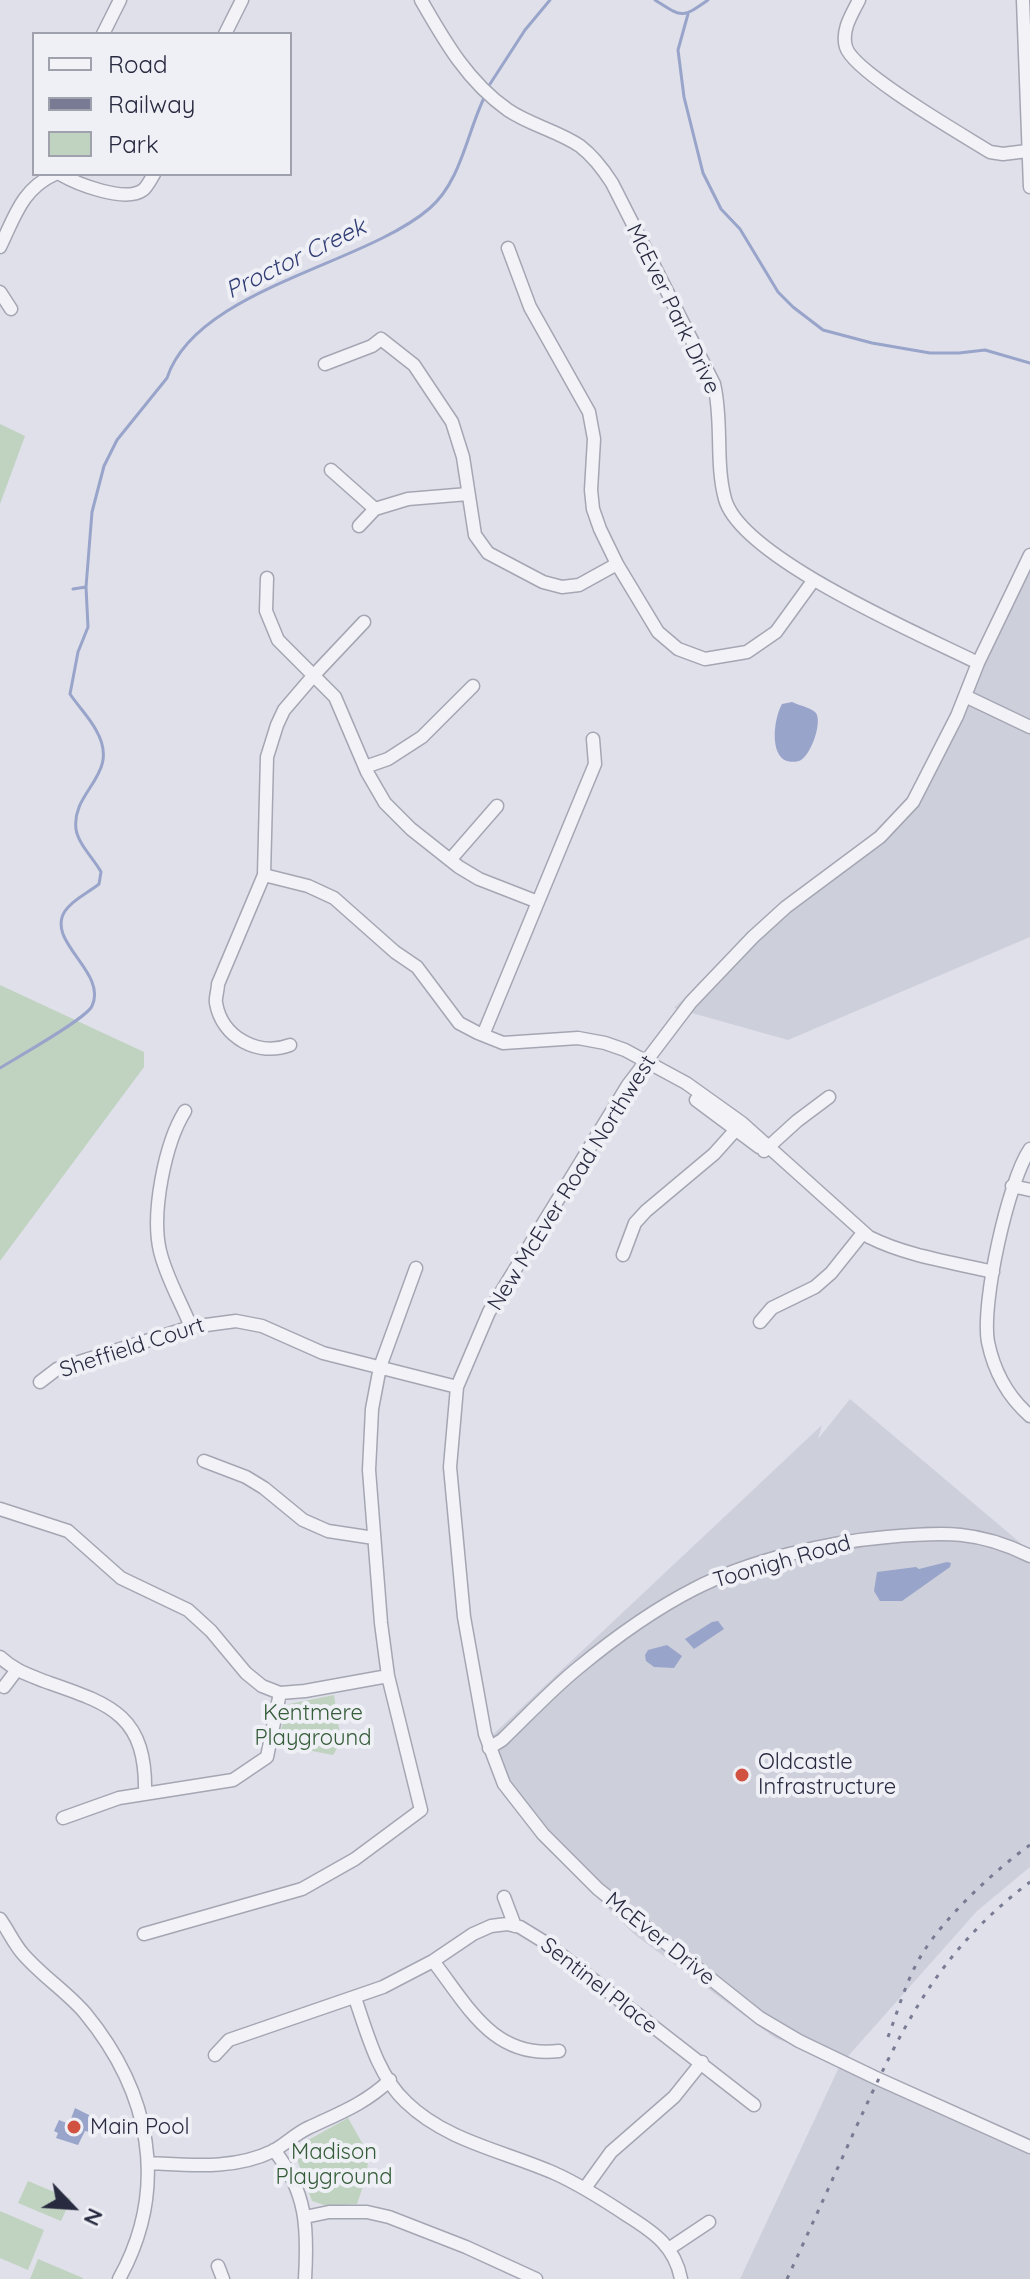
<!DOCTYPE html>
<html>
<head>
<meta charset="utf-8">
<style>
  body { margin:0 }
  #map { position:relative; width:1030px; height:2279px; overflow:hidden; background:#dfe0e9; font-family:Quicksand,sans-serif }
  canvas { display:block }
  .legend { position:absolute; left:32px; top:32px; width:260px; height:144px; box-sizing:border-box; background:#eff0f6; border:2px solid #9fa1ad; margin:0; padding:10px 14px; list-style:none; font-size:24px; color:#282a40 }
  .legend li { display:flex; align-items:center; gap:16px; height:40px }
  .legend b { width:40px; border:2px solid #9fa1ad }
  .north { position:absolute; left:32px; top:2167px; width:80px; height:80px; -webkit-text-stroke:6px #eff0f6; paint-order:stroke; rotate:115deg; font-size:22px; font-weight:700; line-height:32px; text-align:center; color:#282a40 }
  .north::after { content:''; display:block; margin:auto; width:28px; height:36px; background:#282a40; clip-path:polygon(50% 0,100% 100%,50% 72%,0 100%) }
</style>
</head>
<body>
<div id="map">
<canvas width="1030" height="2279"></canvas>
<ul class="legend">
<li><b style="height:10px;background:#f2f2f7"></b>Road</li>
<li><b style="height:10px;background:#787b93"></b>Railway</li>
<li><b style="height:22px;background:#c0d3c0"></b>Park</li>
</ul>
<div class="north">N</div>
</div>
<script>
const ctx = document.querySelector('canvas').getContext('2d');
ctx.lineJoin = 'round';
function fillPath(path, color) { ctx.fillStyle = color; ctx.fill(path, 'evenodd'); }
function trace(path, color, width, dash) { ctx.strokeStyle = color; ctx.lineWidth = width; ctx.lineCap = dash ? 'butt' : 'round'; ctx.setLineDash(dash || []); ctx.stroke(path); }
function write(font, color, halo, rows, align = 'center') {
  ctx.font = font + ' Quicksand,sans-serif'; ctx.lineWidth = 8; ctx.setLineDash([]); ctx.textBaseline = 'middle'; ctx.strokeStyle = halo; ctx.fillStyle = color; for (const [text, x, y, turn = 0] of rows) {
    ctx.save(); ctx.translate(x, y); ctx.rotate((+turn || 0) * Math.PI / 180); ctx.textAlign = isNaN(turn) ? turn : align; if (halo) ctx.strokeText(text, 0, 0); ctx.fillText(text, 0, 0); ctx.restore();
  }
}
fillPath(new Path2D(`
  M1030,567V937L788,1040L674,1008L753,934L851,862L927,781Z
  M850,1399L1030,1551V1867L977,1911L842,2063L1030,2146V2279H740L841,2063L775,2038L635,1935L537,1839L484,1743L822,1425L818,1439Z`), '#cdcfdb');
fillPath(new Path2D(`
  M0,424L25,436L0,504Z
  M0,985L144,1052V1067L0,1261Z
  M334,1695L341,1742L333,1755L281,1745L279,1736L289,1704Z
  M348,2118L369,2155L366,2177L357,2204L327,2206L312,2201L294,2151L301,2144Z
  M28,2181L71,2199L61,2221L18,2203Z
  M0,2211L44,2230L28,2270L0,2258Z
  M38,2259L83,2278V2279H30Z`), '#c0d3c0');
fillPath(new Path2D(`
  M792,702C798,705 809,707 815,712C824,720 810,758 799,761C767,769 773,719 782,704Z
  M947,1562L951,1563L950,1567L902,1601H880L874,1591L877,1572L916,1567L919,1569Z
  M718,1621L724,1629L694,1649L685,1639L712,1622Z
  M667,1645L682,1656L674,1668L654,1667L646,1661L645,1655L648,1650Z
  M75,2108L91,2116L89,2122L94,2124L90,2132L85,2131L78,2145L56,2138L58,2133L54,2131L59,2120L69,2124Z`), '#99a4ca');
trace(new Path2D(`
  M655,0C682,17 681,19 708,0
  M688,14L678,50L684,97L703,173L721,209L740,229L778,292L793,307L823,330L872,343L930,353H959L985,350L1030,363
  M490,84L525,30L550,0
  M73,589L86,587
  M0,1068C16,1058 86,1019 92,1006C108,972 45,942 65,911C73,899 88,893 99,884L101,872C94,859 78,844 76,829C71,790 122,775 96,730C89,717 78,706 70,694L78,652L88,627L86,587L92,512L104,466L117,440L167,378C196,289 365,265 430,208C461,181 467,133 484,98`), '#99a4ca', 3);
const minor = new Path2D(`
  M421,0C445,42 468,82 508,110C530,125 558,131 580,146C593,156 603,169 612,183L714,384C723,422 715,462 725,499C741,558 922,635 978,663
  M859,0C852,14 841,30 846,47C853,72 963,135 990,152L1003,154L1027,151
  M1023,0L1030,187
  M103,34L120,0
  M225,34L242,0
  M60,174C77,184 125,203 143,190C147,187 151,179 154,174
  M0,247C15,216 22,189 55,174
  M508,248L530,307L589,412L594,439L591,490L593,509L600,529L617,564L658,632L678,649L705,659L747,652L776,632L813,581
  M0,292L11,309
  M325,364L372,346L381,339L414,365L452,422L463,457L475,535L488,553L543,582L562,587L579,585L617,564
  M331,470L375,509
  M359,526L375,509L408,499L468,494
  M1030,555L978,663L957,716L913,802L880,837L786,907L753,937L691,1002L628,1085L489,1312L457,1387L450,1467L464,1617L485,1734L504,1784L543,1834L598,1889L760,2018L799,2041L874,2077L1030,2147
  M267,578L266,611L278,640L335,697L367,772L385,803L411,829L459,867L479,879L538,902
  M965,696L1030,727
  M365,767L388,759L422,737L473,686
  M450,860L497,806
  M264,875L308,886L334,898L395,952L417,967L459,1023L478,1033L503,1043L578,1038L605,1043L625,1050L686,1083L742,1123L869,1237C907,1256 951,1262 993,1272
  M483,1035L595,764L593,739
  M290,1045C259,1057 222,1038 216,1003C215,998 218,990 218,984L264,875L267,757L277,725L284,710L314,675L364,622
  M696,1100L759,1147
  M185,1111C165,1143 151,1213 160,1251C166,1277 181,1302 191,1327
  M1030,1149C1008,1181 981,1304 988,1342C994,1371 1007,1396 1030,1416
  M764,1151L797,1121L829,1097
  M1012,1186L1030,1190
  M623,1255L635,1223L646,1211L714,1154L740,1125
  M760,1322L772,1308L815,1287L831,1273L863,1233
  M40,1382L57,1369L191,1327L236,1321L262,1326L323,1353L457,1387
  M204,1461L246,1477L264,1488L303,1520L328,1531L374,1538
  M0,1509L68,1531L121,1578L188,1610L211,1631L246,1673L262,1686L280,1693L305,1691L388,1676
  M0,1657C14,1670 26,1674 44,1681C110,1704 147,1714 145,1794
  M4,1687L16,1671
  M489,1748L502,1740C527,1716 551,1690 578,1668C613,1639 653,1610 694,1589C748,1561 827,1542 887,1537C944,1532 978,1530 1030,1556
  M63,1818L119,1798L233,1780L267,1757L280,1693
  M504,1897L515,1926
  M0,1919C8,1930 14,1944 23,1954C42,1976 67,1992 85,2013C150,2092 170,2187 119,2279
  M144,1934L302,1889L355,1859L421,1810L388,1676L381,1623L369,1470L372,1409L380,1367L416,1268
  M433,1961C468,2006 493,2059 559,2051
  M355,1998C367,2033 378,2076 406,2102C446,2141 504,2151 554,2173C581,2185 604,2200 628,2216C655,2233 675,2247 681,2279
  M215,2055L229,2040L383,1987L433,1961L473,1934L491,1926L507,1924L520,1927L546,1943L754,2105
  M274,2150C307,2192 308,2228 305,2279
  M149,2163C191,2165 234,2170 273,2151C286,2144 296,2133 310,2127C340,2113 366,2103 390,2080
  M585,2188L611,2152L674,2097L702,2062
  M305,2217L329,2212H367L389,2217L466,2247L536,2279
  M670,2248L709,2222
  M218,2266L223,2279`);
trace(minor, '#a4a6b3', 15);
trace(minor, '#f2f2f7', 12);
trace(new Path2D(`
  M888,2037C899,2008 907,1977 924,1951C946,1916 996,1869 1030,1845
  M787,2279C809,2231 831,2183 853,2134C901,2030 935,1954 1030,1882`), '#787b93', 3, [4, 8]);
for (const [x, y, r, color] of [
  [742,1775,8,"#d15241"],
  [74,2127,8,"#d15241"]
]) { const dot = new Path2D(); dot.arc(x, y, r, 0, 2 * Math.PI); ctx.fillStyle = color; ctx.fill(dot); trace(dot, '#eff0f6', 3); }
write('22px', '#282a40', '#eff0f6', [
  ["McEver Park Drive",673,309,64],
  ["New McEver Road Northwest",572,1183,-58],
  ["Sheffield Court",132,1348,-18],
  ["Toonigh Road",782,1562,-16],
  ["McEver Drive",660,1939,39],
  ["Sentinel Place",599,1986,38]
]);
write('22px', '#355c38', '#eff0f6', [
  ["Kentmere",313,1713],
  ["Playground",313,1738],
  ["Madison",334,2152],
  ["Playground",334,2177]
]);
write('22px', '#282a40', '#eff0f6', [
  ["Oldcastle",758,1762],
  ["Infrastructure",758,1787],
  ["Main Pool",90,2127]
], 'left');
write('italic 24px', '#313d75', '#eff0f6', [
  ["Proctor Creek",296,259,-26]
]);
</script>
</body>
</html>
